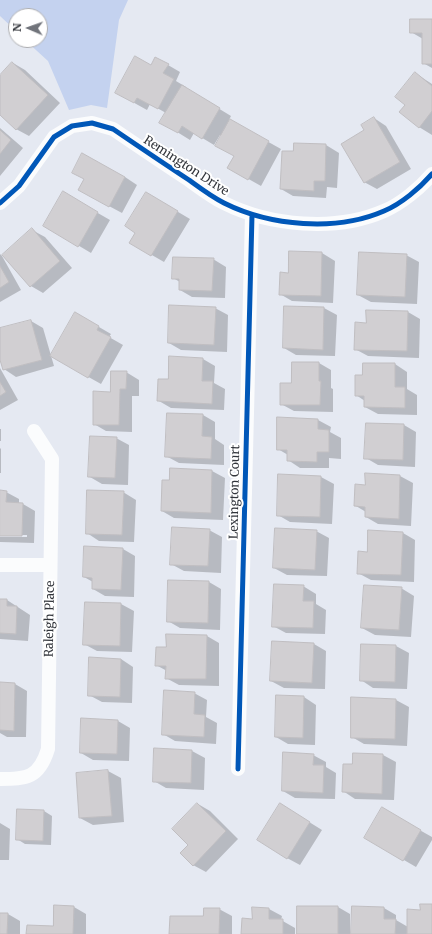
<!DOCTYPE html>
<html>
<head>
<meta charset="utf-8">
<style>
  body { margin:0 }
  #map { position:relative; width:432px; height:934px; overflow:hidden; background:#e5e9f2; font-family:Merriweather,serif }
  canvas { display:block }
  .north { position:absolute; left:8px; top:8px; width:40px; height:40px; box-sizing:border-box; background:#fff; border:1px solid #adaeb1; border-radius:50%; rotate:272deg; font-size:11px; font-weight:700; line-height:16px; text-align:center; color:#32353b }
  .north::after { content:''; display:block; margin:auto; width:14px; height:18px; background:#71747b; clip-path:polygon(50% 0,100% 100%,50% 72%,0 100%) }
</style>
</head>
<body>
<div id="map">
<canvas width="432" height="934"></canvas>
<div class="north">N</div>
</div>
<script>
const ctx = document.querySelector('canvas').getContext('2d');
ctx.lineJoin = 'round';
function fillPath(path, color) { ctx.fillStyle = color; ctx.fill(path, 'evenodd'); }
function trace(path, color, width, dash) { ctx.strokeStyle = color; ctx.lineWidth = width; ctx.lineCap = dash ? 'butt' : 'round'; ctx.setLineDash(dash || []); ctx.stroke(path); }
function write(font, color, halo, rows, align = 'center') {
  ctx.font = font + ' Merriweather,serif'; ctx.lineWidth = 4; ctx.setLineDash([]); ctx.textBaseline = 'middle'; ctx.strokeStyle = halo; ctx.fillStyle = color; for (const [text, x, y, turn = 0] of rows) {
    ctx.save(); ctx.translate(x, y); ctx.rotate((+turn || 0) * Math.PI / 180); ctx.textAlign = isNaN(turn) ? turn : align; if (halo) ctx.strokeText(text, 0, 0); ctx.fillText(text, 0, 0); ctx.restore();
  }
}
fillPath(new Path2D(`
  M0,0H128L119,20L107,108L91,105L69,110L48,61L25,40H40V16H16V31L0,16Z`), '#c4d2ef');
fillPath(new Path2D(`
  M432,20V68L423,63V39L411,32Z
  M13,63L25,70L60,103L29,136L16,129L0,113V76Z
  M168,65L180,72L176,81L186,87L185,88L231,116L229,120L281,149L261,186L229,168L235,156L222,136L220,135L214,145L194,133L190,140L161,122L166,113L150,104L147,110L129,100L151,66Z
  M415,73L432,84V135L419,127Z
  M374,118L386,126L411,169L377,189L364,182L366,131Z
  M0,128L23,148L0,176Z
  M295,144L326,145L339,153L337,188L327,187L326,198L293,196L281,189L294,152Z
  M125,177L137,185L122,213L92,197L85,179Z
  M63,193L110,220L91,253L44,225Z
  M146,193L190,219L164,262L131,243L137,232Z
  M32,230L45,237L72,268L43,293L31,286Z
  M290,252L322,253L335,261L333,303L292,301L280,294L289,274Z
  M0,254L2,256L21,290L0,302Z
  M406,255L419,262L417,304L371,302L358,295Z
  M213,259L226,267L225,298L192,297L180,290V282L173,278Z
  M285,307L324,308L337,315L335,356L296,355L284,348Z
  M215,308L228,315L227,352L181,350L169,343Z
  M408,312L420,319L419,358L368,356L355,349L367,324Z
  M75,313L111,334L109,337L123,345L101,384L51,356Z
  M31,321L43,328L54,366L16,377L4,369L0,356V329Z
  M203,359L215,366L214,383L225,389L224,410L171,408L159,401L168,380Z
  M319,363L331,370V388L333,389V412L294,411L281,404L292,384Z
  M395,364L407,372V389L417,395V415L378,414L365,407V401L356,395L363,376Z
  M0,368L18,400L0,410Z
  M126,372L139,380V396H132V432L106,431L94,424L111,393Z
  M203,415L215,422V439L224,445V465L179,463L166,456Z
  M278,418L318,420L331,427L330,432L341,438V459L329,458V468H300L288,460V455L278,449Z
  M404,425L416,432L415,467L378,465L366,458Z
  M0,429H1V441H0Z
  M116,438L129,445L128,485L102,484L90,477Z
  M0,448L1,449V473H0Z
  M171,469L212,471L225,478L223,520L174,518L162,511L170,481Z
  M366,474L400,476L413,483L411,526L378,524L366,517V512L356,506L365,486Z
  M279,475L321,477L334,484L332,524L290,522L278,515Z
  M0,491L6,492L19,499V503L23,504L35,511L34,543L0,542V537H27V535H0Z
  M123,492L136,500L134,542L99,541L87,533Z
  M209,530L222,537L221,573L184,571L171,564Z
  M316,531L329,538L327,576L287,575L274,568Z
  M403,533L415,540L414,582L371,580L358,573L368,553Z
  M123,549L135,556L134,597L105,596L93,589V582L84,577Z
  M209,582L221,589L220,630L180,628L168,621Z
  M303,586L316,594V604L326,610L325,634L286,633L273,626Z
  M401,588L414,596L411,637L375,635L362,628Z
  M0,600H7L30,615L28,641L0,639Z
  M86,603L121,604L134,611L132,652L97,651L84,644Z
  M207,636L219,643V686L179,685L166,678L167,671L156,665L167,648Z
  M314,644L326,651L325,689L284,688L271,681Z
  M362,645L396,646L409,653L407,689L373,688L361,680Z
  M121,659L133,667L132,703L102,702L89,695Z
  M0,683L15,684L27,691L26,737H7L0,733Z
  M194,693L207,700L206,717L217,723L216,744L175,741L163,734Z
  M304,697L316,705L315,745L288,744L276,737Z
  M352,698L396,700L409,707L407,746L364,744L352,737Z
  M118,721L130,728L129,761L93,760L81,753Z
  M155,749L192,751L205,758L204,790L166,788L154,781Z
  M354,754L383,755L396,762L394,800L355,799L343,791L353,765Z
  M313,755L326,762V767L336,773L335,799L295,798L283,791Z
  M108,771L121,778L124,822L93,825L80,818Z
  M198,804L210,811L238,839L206,872L193,865L190,845Z
  M382,809L432,837V840L416,867L366,838Z
  M44,811L52,816L51,845L25,844L17,839Z
  M293,812L322,830L300,865L287,858Z
  M0,823L10,829L9,860H0Z
  M432,905V934H352L384,908L396,915V920L408,927Z
  M74,907L86,914V934H27L54,927Z
  M338,907L350,914V934H298Z
  M253,908L269,909L282,916L281,920L295,928V934H242L253,920Z
  M219,909L232,916V934H170Z
  M0,914H8L20,921V934H0Z`), '#0003');
const building = new Path2D(`
  M410,19H432V64H422V33H410Z
  M135,56L151,65L155,57L169,64L163,73L174,79L158,109L137,98L134,103L115,93Z
  M12,62L48,95L16,130L0,115V75Z
  M415,72L432,86V111L419,128L399,112L405,105L395,97Z
  M182,85L220,108L202,139L182,126L178,133L159,123Z
  M374,117L400,162L364,183L341,144L364,130L361,125Z
  M230,119L269,141L248,180L227,168L234,156L215,146Z
  M0,130L11,140L0,154Z
  M294,143L326,144L325,181H314V191L280,189L282,151H293Z
  M82,153L125,177L109,207L78,190L84,179L72,173Z
  M63,191L98,212L78,247L43,226Z
  M146,192L178,211L151,256L129,243L135,233L125,226Z
  M32,228L60,261L30,287L2,255Z
  M289,251L322,252L321,296L279,295L280,272L288,273Z
  M359,252L407,254L405,297L357,295Z
  M173,257L214,258L212,291L179,290V279H172Z
  M0,266L9,282L0,288Z
  M169,305L216,307L214,345L168,343Z
  M284,306L324,307L323,350L283,348Z
  M366,310L408,311L407,351L354,350L355,322L366,323Z
  M75,312L99,326L97,330L111,337L88,378L50,356Z
  M31,320L42,360L3,370L0,360V328Z
  M169,356L203,358L202,381H213L212,404L157,401L158,379H168Z
  M292,362H319V381H321L320,405H280V383H291Z
  M363,363H395V387H405V408L364,407V396H355V375H362Z
  M111,371H127L126,389H120L119,425H93V391L110,392Z
  M0,382L6,392L0,396Z
  M167,413L203,414L202,436L212,437L211,459L165,457Z
  M277,417L318,419V429L329,430V452H317V462L287,461V450H277Z
  M366,423L404,424L403,460L364,459Z
  M90,436L117,437L115,478L88,477Z
  M170,468L212,470L211,513L161,511L162,480H169Z
  M365,473L400,475L399,519L365,517V507L354,506L355,484L365,485Z
  M278,474L321,476L320,517L277,516Z
  M0,490L7,491L6,502L23,503L22,536H0Z
  M87,490L124,491L122,535L86,534Z
  M172,527L210,529L208,566L170,565Z
  M275,528L317,530L315,570L273,568Z
  M368,530L403,532L401,575L357,574L358,551L367,552Z
  M84,546L123,548L121,590L92,589V578L83,577Z
  M168,580L209,581L208,623L167,622Z
  M274,584L304,585L303,601H314L313,628L272,627Z
  M364,585L402,587L399,630L361,628Z
  M0,599H7V606H17L16,634L0,633Z
  M85,602L121,603L120,646L83,645Z
  M166,634L207,635L206,679H165L166,666H155L156,647H166Z
  M272,641L314,643L312,683L270,681Z
  M361,644L396,645L395,682L360,681Z
  M89,657L121,659L120,697L88,696Z
  M0,682L15,683L14,731L0,730Z
  M164,690L195,692L194,714L205,715L204,737L162,735Z
  M276,695L304,696L303,738L275,737Z
  M351,697L396,699L395,739L351,738Z
  M81,718L118,720L117,754L80,753Z
  M154,748L192,750L191,783L153,782Z
  M283,752L314,754L313,765H324L323,793L282,791Z
  M353,753L383,754L382,794L342,792L343,764H352Z
  M108,770L112,816L79,818L76,773Z
  M197,803L226,831L193,866L180,853L188,845L172,829Z
  M280,803L310,822L287,859L257,840Z
  M382,807L421,830L403,861L364,838Z
  M17,809L44,810L43,841L16,840Z
  M420,904H432V934H407V909L420,910Z
  M54,905L74,906L73,934H26L27,925L53,926Z
  M297,906H338V934H297Z
  M352,906L384,907V919H396L395,934H351Z
  M252,907L269,908V919H283V934H241L242,918L252,919Z
  M204,908H220L219,934H169L170,916H203Z
  M0,913H8L7,934H0Z`);
fillPath(building, '#d1cfd2');
trace(building, '#c0bec1', 1);
trace(new Path2D(`
  M0,203L19,186L54,137L72,126L92,123L113,129C138,146 163,163 189,180C200,188 212,197 224,203C270,226 336,232 384,211C401,204 420,188 432,174
  M0,565H50
  M238,769L252,215
  M0,779C27,779 39,778 48,749L52,459L34,431`), '#fbfcfd', 14);
trace(new Path2D(`
  M0,203L19,186L54,137L72,126L92,123L113,129C138,146 163,163 189,180C200,188 212,197 224,203C270,226 336,232 384,211C401,204 420,188 432,174
  M238,769L252,215`), '#0057b8', 5);
write('12px', '#32353b', '#fff', [
  ["Remington Drive",186,166,33],
  ["Lexington Court",235,492,-89],
  ["Raleigh Place",50,619,-89]
]);
</script>
</body>
</html>
